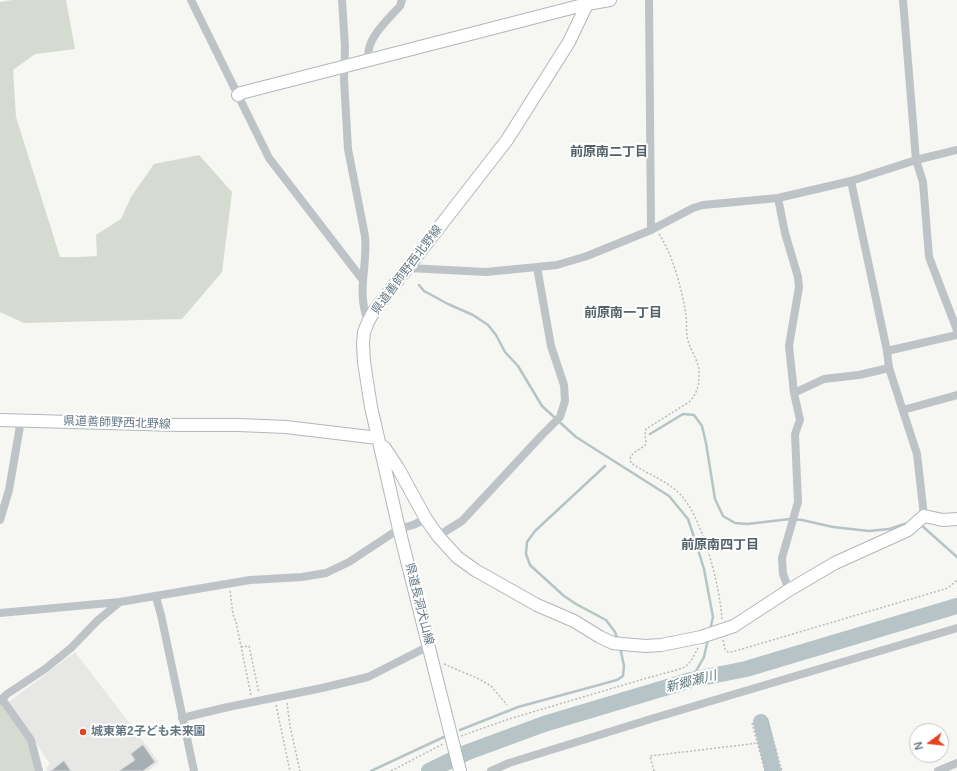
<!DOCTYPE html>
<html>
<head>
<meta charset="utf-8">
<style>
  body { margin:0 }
  #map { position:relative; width:957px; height:771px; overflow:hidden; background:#f6f6f2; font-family:Arial,sans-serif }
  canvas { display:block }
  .north { position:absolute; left:909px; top:723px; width:40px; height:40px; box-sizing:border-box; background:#fff; border:1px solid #c1c9ce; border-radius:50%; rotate:255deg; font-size:11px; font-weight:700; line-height:16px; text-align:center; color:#647884 }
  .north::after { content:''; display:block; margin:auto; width:14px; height:18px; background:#e64222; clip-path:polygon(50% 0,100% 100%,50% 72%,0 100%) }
</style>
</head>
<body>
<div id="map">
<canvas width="957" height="771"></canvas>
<div class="north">N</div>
</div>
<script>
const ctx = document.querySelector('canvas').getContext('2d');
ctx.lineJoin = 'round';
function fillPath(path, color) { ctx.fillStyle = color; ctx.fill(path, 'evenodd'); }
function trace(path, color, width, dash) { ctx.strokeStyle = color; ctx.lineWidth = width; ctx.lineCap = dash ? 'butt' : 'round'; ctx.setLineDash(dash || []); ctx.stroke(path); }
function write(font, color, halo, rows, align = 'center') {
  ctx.font = font + ' Arial,"Noto Sans JP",sans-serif'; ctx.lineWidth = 4; ctx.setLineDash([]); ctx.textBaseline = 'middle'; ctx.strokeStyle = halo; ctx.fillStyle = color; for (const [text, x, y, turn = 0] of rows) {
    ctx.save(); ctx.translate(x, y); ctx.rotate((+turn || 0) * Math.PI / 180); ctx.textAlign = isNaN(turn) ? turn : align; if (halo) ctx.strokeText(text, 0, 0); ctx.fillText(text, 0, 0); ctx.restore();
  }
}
fillPath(new Path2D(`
  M75,652L159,762L148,771H48L46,768L50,764L9,702Z`), '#e7e8e6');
fillPath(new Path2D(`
  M12,0H66L75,49L35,54L13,70L16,117L60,257H79L97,256L96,235L121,219L131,197L154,164L199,155L232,192L222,272L182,319L24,323L0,312V2Z
  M1,704L29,744L36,771H0V705Z`), '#d6dbd2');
trace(new Path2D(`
  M419,285L424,291L448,304L473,315L488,325L496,335L505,352L518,366L542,406L576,437L669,496L688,519L695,540L704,569L713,617L710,630
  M650,434L683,414L694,415L702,426L706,443L715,499L723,516L735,523L747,524L790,519L802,520L833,527L869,531L889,529L908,523
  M605,466L535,531L527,542L526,554L530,565L564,596L576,604L606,620L615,632L618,640
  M920,524L957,557
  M691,680L704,657L708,639
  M460,730L518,707L617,680L623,676L624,666L620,647
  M371,771L446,736`), '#b6c4c7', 2.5);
trace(new Path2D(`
  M761,722L773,771
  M429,771L468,752L544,724L691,680L746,669L957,606`), '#b6c4c7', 16);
const building = new Path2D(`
  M143,745L155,762L143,771H119L135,760L131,754Z
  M64,761L71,771H51Z`);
fillPath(building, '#a6afb4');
trace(building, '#d7d7d5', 1);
const secondary = new Path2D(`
  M238,95L241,93L587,4L610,0
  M0,420L179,425H239L286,427L378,438
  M384,447L398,468L426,519L438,536L457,557L475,570L537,605L574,621L600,637L613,643L622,644L646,646L661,645L701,637L734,626L789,590L835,563L908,530L924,516L943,520L957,519
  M460,771L399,529L371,407L364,362L363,344L364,332L368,322L374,311L507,140L569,42L589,0`);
trace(secondary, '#b1b7bb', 14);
trace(new Path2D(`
  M659,234C673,255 682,290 686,315C687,322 686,329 687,336C689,350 701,362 699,377C699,387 696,395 689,402L646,429L645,431L646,444C641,450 632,451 630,459L631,463C647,474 666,480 680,494C703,518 720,587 722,620
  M230,591L233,614L236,622L251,695
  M723,640L725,649L728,652H732L948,588L957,580
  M241,647L249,646L259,693
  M444,664L479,679L491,686L507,705
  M287,703L290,726L300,771
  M276,705L290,771
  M767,718L782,771
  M752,723L765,771
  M461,736L509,719L647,678L677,670L685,667L691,661L698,648
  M391,771L443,744
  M654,771L650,756L758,743`), '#b8bcbe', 1.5, [2, 2]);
trace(new Path2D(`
  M191,0L269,158L362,279
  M342,0L345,47L344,79L348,149L365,236C368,267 356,290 368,322
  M649,0L651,230
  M903,0L916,160L923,182L929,257L957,330
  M369,60C364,40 387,21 400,6L402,0
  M851,181L887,351
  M778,198L785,233L798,277L799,287L789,346L794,393
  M408,268L486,272L557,265L587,256L651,230L693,208L703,205L778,198L851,181L916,160L957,150
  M889,368L917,454L924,516
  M903,410L957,395
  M0,520L9,490L21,420
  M438,536L462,521L542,435L560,417L565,401L564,385L551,346L537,267
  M789,590L783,574L782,558L798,502L795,434L800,420L794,393L824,379L859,375L889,368L887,351L957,335
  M156,597L161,615L194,771
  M0,613L120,602L250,580L302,577L326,573L349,562L399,529L413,525L426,519
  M2,699L31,740L39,771
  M0,701L7,694L45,669L71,648L98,620L120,602
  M182,718L228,707L322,688L368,677L429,646
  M491,771L509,763L654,718L957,628
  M938,771L957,763`), '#bec3c7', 8);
trace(secondary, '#fff', 12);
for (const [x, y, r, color] of [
  [83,732,4,"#e64222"]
]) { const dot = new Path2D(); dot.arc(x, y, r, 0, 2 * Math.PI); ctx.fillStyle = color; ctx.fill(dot); trace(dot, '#fff', 1.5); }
write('12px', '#647884', '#fff', [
  ["県道善師野西北野線",407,270,-53],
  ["県道善師野西北野線",117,423,2],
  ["県道長洞犬山線",419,604,76]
]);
write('bold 12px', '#647884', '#fff', [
  ["城東第2子ども未来園",91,732]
], 'left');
write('bold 13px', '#526169', '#fff', [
  ["前原南二丁目",609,152],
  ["前原南一丁目",623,313],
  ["前原南四丁目",720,545]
]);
write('italic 13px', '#607b81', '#fff', [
  ["新郷瀬川",691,682,-14]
]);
</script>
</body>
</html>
